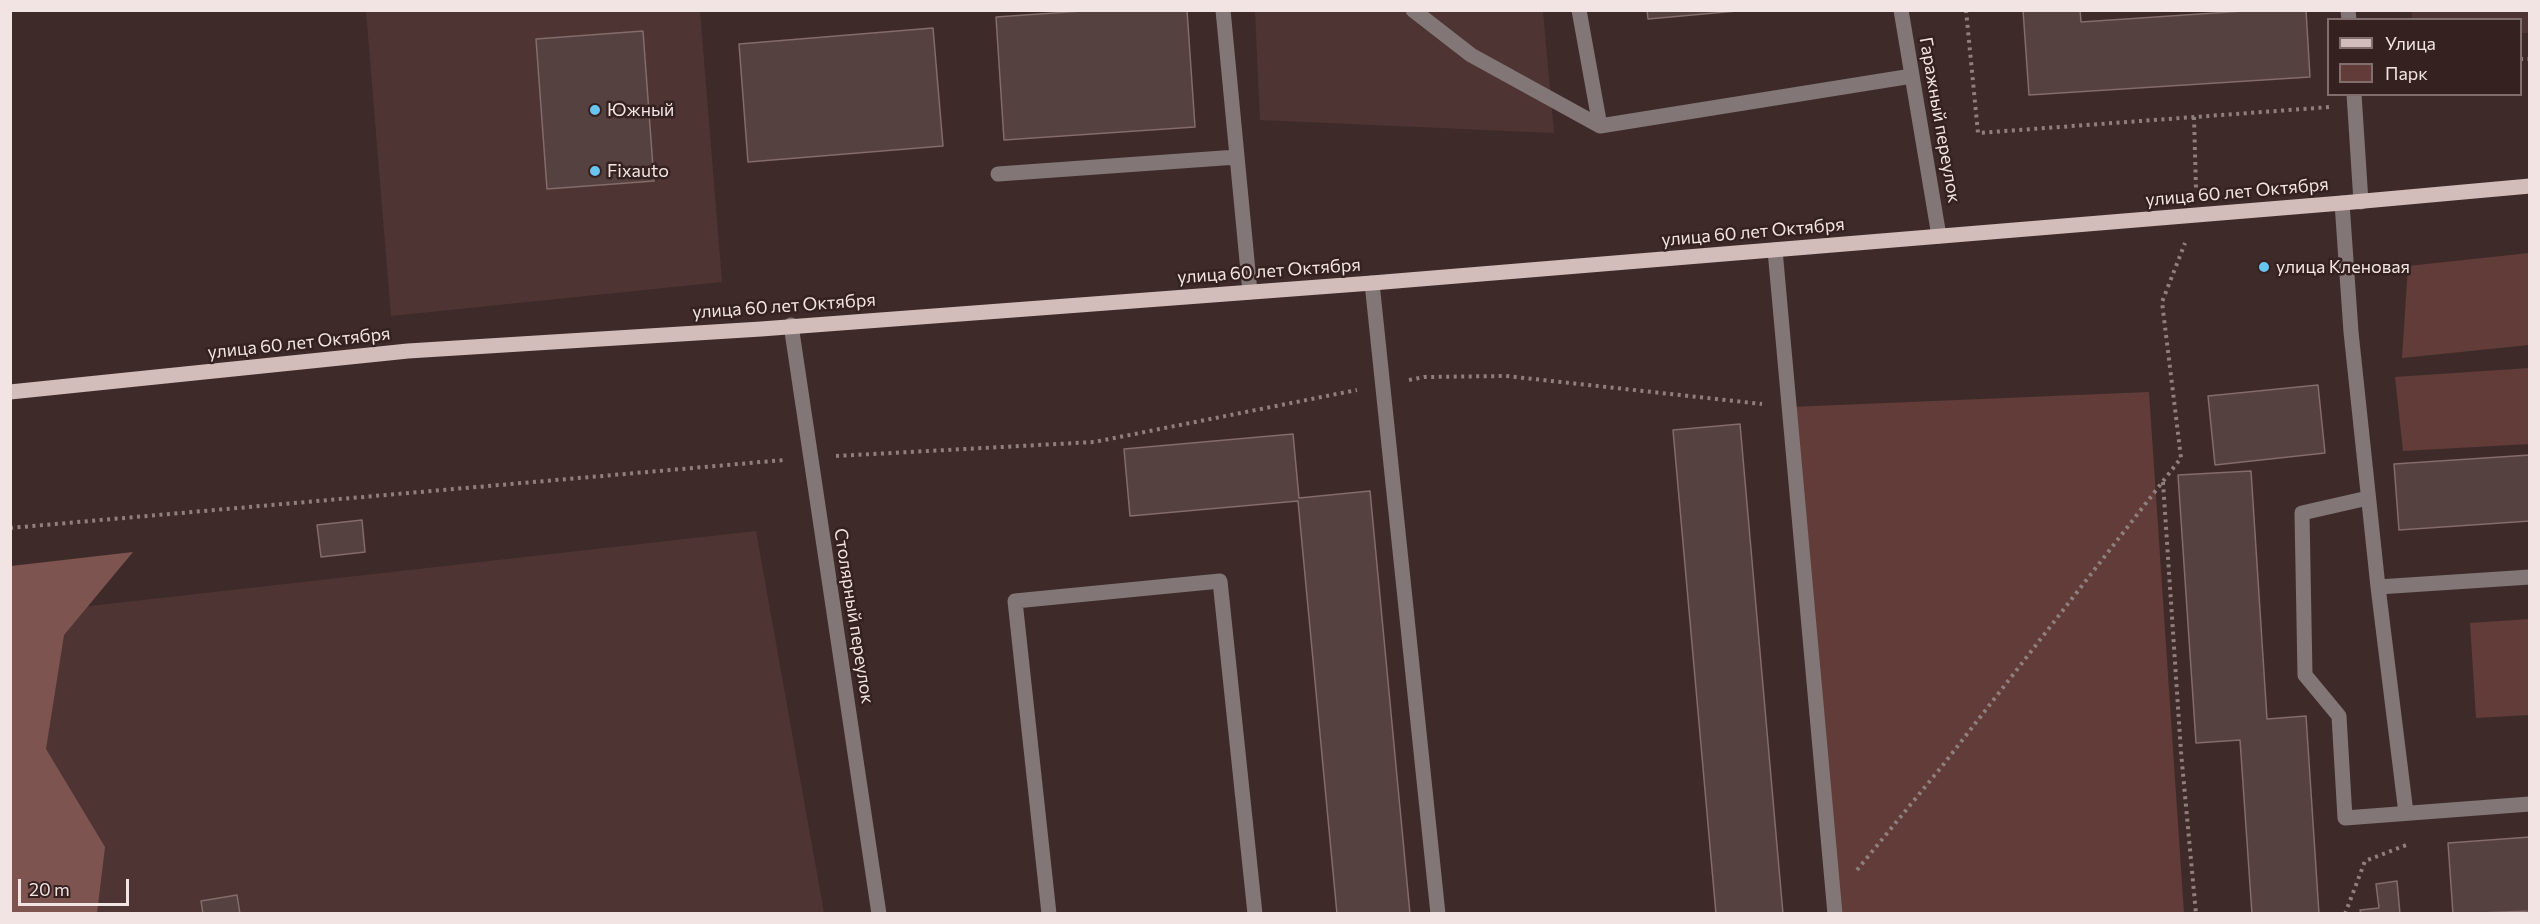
<!DOCTYPE html>
<html>
<head>
<meta charset="utf-8">
<style>
  body { margin:0 }
  #map { position:relative; width:2540px; height:924px; overflow:hidden; background:#3e2b29; font-family:Commissioner,sans-serif }
  canvas { display:block }
  .frame { position:absolute; inset:0; border:12px solid #f1e4e2; pointer-events:none }
  .legend { position:absolute; left:2327px; top:18px; width:195px; height:78px; box-sizing:border-box; background:#342120; border:2px solid #806f6e; margin:0; padding:8px 10px; list-style:none; font-size:18px; color:#f1e4e2 }
  .legend li { display:flex; align-items:center; gap:12px; height:30px }
  .legend b { width:30px; border:2px solid #806f6e }
  .scale { position:absolute; left:18px; top:879px; width:111px; height:27px; box-sizing:border-box; border:3px solid #f1e4e2; border-top:0; padding-left:8px; font-size:18px; line-height:21px; white-space:nowrap; color:#f1e4e2; -webkit-text-stroke:4px #342120; paint-order:stroke }
</style>
</head>
<body>
<div id="map">
<canvas width="2540" height="924"></canvas>
<div class="frame"></div>
<ul class="legend">
<li><b style="height:8px;background:#d3bdbb"></b>Улица</li>
<li><b style="height:16px;background:#623c39"></b>Парк</li>
</ul>
<div class="scale">20 m</div>
</div>
<script>
const ctx = document.querySelector('canvas').getContext('2d');
ctx.lineJoin = 'round';
function fillPath(path, color) { ctx.fillStyle = color; ctx.fill(path, 'evenodd'); }
function trace(path, color, width, dash) { ctx.strokeStyle = color; ctx.lineWidth = width; ctx.lineCap = dash ? 'butt' : 'round'; ctx.setLineDash(dash || []); ctx.stroke(path); }
function write(font, color, halo, rows, align = 'center') {
  ctx.font = font + ' Commissioner,sans-serif'; ctx.lineWidth = 5; ctx.setLineDash([]); ctx.textBaseline = 'middle'; ctx.strokeStyle = halo; ctx.fillStyle = color; for (const [text, x, y, turn = 0] of rows) {
    ctx.save(); ctx.translate(x, y); ctx.rotate((+turn || 0) * Math.PI / 180); ctx.textAlign = isNaN(turn) ? turn : align; if (halo) ctx.strokeText(text, 0, 0); ctx.fillText(text, 0, 0); ctx.restore();
  }
}
fillPath(new Path2D(`
  M366,11H700L722,282L391,316Z
  M1255,11H1543L1554,133L1260,120Z
  M2412,11H2529V33H2521L2520,20L2412,19Z
  M756,531L824,913H11L10,615Z`), '#4e3533');
fillPath(new Path2D(`
  M2529,253V345L2402,358L2408,266Z
  M2529,368V444L2403,451L2395,377Z
  M2149,392L2184,913H1835L1790,407Z
  M2529,619V715L2476,718L2470,623Z`), '#623c39');
fillPath(new Path2D(`
  M133,552L64,635L46,749L105,847L97,913H11V566Z`), '#7e5451');
const building = new Path2D(`
  M1097,10H1187L1195,127L1004,140L996,17Z
  M1647,10H1748L1648,19Z
  M2023,10H2080L2081,22L2259,10H2306L2310,77L2029,95Z
  M933,28L943,146L748,162L739,44Z
  M643,31L654,181L547,189L536,39Z
  M2318,385L2325,453L2215,465L2208,396Z
  M1740,424L1783,914H1716L1673,430Z
  M1293,434L1299,498L1370,491L1410,914H1337L1298,501L1130,516L1124,449Z
  M2530,455V521L2399,530L2394,464Z
  M2251,471L2267,719L2306,716L2319,914H2252L2240,740L2196,743L2178,475Z
  M362,520L365,552L321,557L317,525Z
  M2530,837V911L2453,914L2448,843Z
  M2397,881L2400,914H2361L2360,910L2379,908L2376,884Z
  M237,895L240,914H203L201,901Z`);
fillPath(building, '#55413f');
trace(building, '#836c6a', 1.5);
trace(new Path2D(`
  M1966,10L1978,133L2330,107
  M2520,59H2530
  M2194,117L2196,189
  M1409,380L1424,377L1506,376L1762,404
  M836,456L1094,442L1357,390
  M2163,482L2181,752L2196,914
  M10,528L784,460
  M1857,870L1943,765L2181,458L2162,302L2185,243
  M2345,914L2365,861L2409,844`), '#8f7f7d', 4, [3, 4.5]);
trace(new Path2D(`
  M1223,10L1250,292
  M1413,10L1471,55L1600,126
  M1579,10L1600,126L1912,76
  M1901,10L1939,236
  M2348,10L2349,20
  M2354,94L2361,202
  M998,174L1237,157
  M2342,203L2351,332L2378,587L2530,577
  M1775,250L1835,914
  M1372,283L1438,914
  M791,325L879,914
  M2368,498L2302,513L2305,675L2339,716L2345,818L2530,804
  M2378,587L2406,813
  M1049,914L1015,601L1220,581L1255,914`), '#827776', 15);
trace(new Path2D(`
  M10,392L408,351L761,329L1372,283L2342,203L2530,186`), '#d3bdbb', 15);
for (const [x, y, r, color] of [
  [595,110,6,"#68c4f0"],
  [595,171,6,"#68c4f0"],
  [2264,267,6,"#68c4f0"]
]) { const dot = new Path2D(); dot.arc(x, y, r, 0, 2 * Math.PI); ctx.fillStyle = color; ctx.fill(dot); trace(dot, '#342120', 2); }
write('18px', '#f1e4e2', '#342120', [
  ["Южный",607,110],
  ["Fixauto",607,171],
  ["улица Кленовая",2276,267]
], 'left');
write('18px', '#f1e4e2', '#342120', [
  ["Гаражный переулок",1940,120,80],
  ["улица 60 лет Октября",2237,192,-5],
  ["улица 60 лет Октября",1753,232,-5],
  ["улица 60 лет Октября",1269,271,-4],
  ["улица 60 лет Октября",784,306,-4],
  ["улица 60 лет Октября",299,343,-6],
  ["Столярный переулок",854,616,81]
]);
</script>
</body>
</html>
